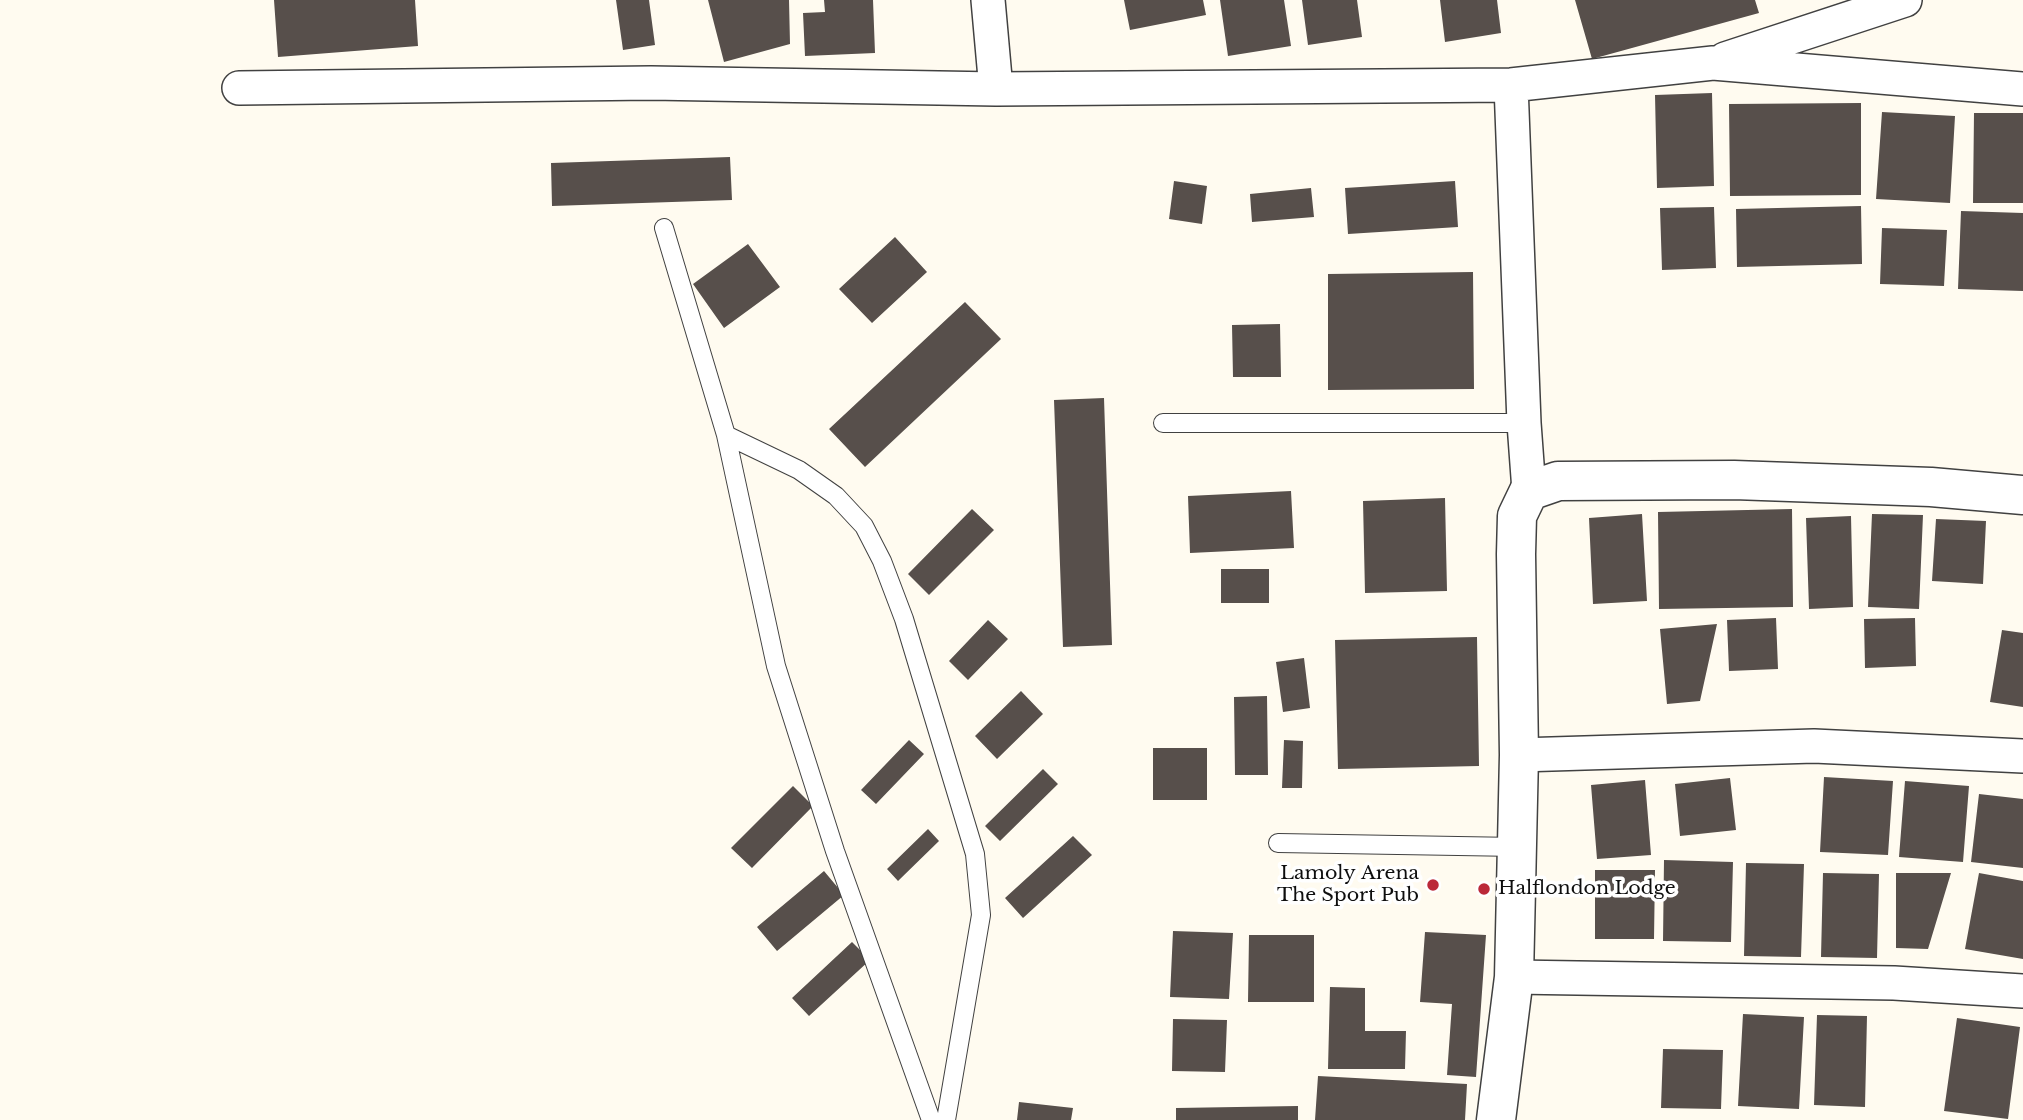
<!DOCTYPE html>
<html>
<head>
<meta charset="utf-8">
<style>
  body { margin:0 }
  canvas { display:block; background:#fffbf0 }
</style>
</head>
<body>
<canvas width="2023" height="1120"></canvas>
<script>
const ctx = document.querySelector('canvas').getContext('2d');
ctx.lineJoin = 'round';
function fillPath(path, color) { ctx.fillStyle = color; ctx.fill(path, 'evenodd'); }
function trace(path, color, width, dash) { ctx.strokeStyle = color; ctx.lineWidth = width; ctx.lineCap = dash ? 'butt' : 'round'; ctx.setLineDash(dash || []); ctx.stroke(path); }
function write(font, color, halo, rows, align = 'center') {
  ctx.font = font + ' "Libre Baskerville",serif'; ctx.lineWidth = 7; ctx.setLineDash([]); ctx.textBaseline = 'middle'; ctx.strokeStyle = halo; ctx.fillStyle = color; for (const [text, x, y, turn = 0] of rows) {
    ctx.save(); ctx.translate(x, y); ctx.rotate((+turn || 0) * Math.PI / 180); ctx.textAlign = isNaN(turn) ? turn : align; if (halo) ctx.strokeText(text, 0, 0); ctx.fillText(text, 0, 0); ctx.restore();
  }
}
fillPath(new Path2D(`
  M274,0H415L418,46L278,57Z
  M616,0H649L655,45L623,50Z
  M708,0H789L790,44L724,62Z
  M824,0H873L875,53L805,56L803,13L825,12Z
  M1124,0H1203L1206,15L1130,30Z
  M1220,0H1284L1291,46L1228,56Z
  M1302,0H1357L1362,37L1308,45Z
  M1440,0H1497L1501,33L1445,42Z
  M1575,0H1755L1759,13L1592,59Z
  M1712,93L1714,186L1657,188L1655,95Z
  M1861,103V195L1730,196L1729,104Z
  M1882,112L1955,116L1950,203L1876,199Z
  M1974,113H2023V203H1973Z
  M730,157L732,200L552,206L551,163Z
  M1174,181L1207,186L1202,224L1169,219Z
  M1455,181L1458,227L1348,234L1345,188Z
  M1311,188L1314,217L1252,222L1250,194Z
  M1861,206L1862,264L1737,267L1736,209Z
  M1714,207L1716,268L1662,270L1660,208Z
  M1961,211L2023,213V291L1958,289Z
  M1882,228L1947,230L1944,286L1880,284Z
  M895,237L927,272L872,323L839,289Z
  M748,244L780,287L724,328L693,284Z
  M1473,272L1474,389L1328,390V274Z
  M965,302L1001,339L865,467L829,429Z
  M1280,324L1281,377H1233L1232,325Z
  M1104,398L1112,645L1063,647L1054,400Z
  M1291,491L1294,548L1190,553L1188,496Z
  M1445,498L1447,591L1365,593L1363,501Z
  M972,509L994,530L929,595L908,574Z
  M1792,509L1793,607L1659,609L1658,512Z
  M1642,514L1647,601L1593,604L1589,518Z
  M1872,514L1923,515L1919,609L1868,607Z
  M1851,516L1853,607L1809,609L1806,518Z
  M1936,519L1986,521L1983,584L1932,581Z
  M1221,569H1269V603H1221Z
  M1776,618L1778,669L1729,671L1727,620Z
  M1915,618L1916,666L1865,668L1864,619Z
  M988,620L1008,639L968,680L949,661Z
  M1717,624L1700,701L1667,704L1660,629Z
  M2002,630L2023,633V707L1990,702Z
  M1477,637L1479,766L1338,769L1335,640Z
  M1304,658L1310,708L1283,712L1276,662Z
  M1021,691L1043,714L997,759L975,736Z
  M1267,696L1268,775H1235L1234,697Z
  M909,740L924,754L876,804L861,790Z
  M1284,740L1303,741L1302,788H1282Z
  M1153,748H1207V800H1153Z
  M1043,769L1058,784L1000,841L985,826Z
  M1824,777L1893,781L1888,855L1820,852Z
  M1730,778L1736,830L1680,836L1675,784Z
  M1645,780L1651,855L1597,859L1591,785Z
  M1905,781L1969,786L1963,862L1899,857Z
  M793,786L813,806L752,868L731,848Z
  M1979,794L2023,799V868L1971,862Z
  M928,829L939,841L898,881L887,869Z
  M1073,836L1092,855L1023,918L1005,898Z
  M1664,860L1733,862L1731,942L1663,941Z
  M1746,863L1804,864L1801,957L1744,956Z
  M1595,870H1655L1654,939H1595Z
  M824,871L844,895L777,951L757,927Z
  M1823,873L1879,874L1877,958L1821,957Z
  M1896,873H1951L1928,949L1896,948Z
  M1979,873L2023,881V959L1965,949Z
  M1173,931L1233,933L1229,999L1170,997Z
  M1425,932L1486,935L1476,1077L1447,1075L1452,1004L1420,1002Z
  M1249,935H1314V1002H1248Z
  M852,942L870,960L809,1016L792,998Z
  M1330,987L1365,988V1031H1406L1405,1069H1328Z
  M1743,1014L1804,1017L1799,1109L1738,1106Z
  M1817,1015L1867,1016L1865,1107L1814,1105Z
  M1957,1018L2020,1027L2008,1119L1944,1111Z
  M1173,1019L1227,1020L1225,1072L1172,1071Z
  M1663,1049L1723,1050L1721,1109L1661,1108Z
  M1318,1076L1467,1084L1465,1120H1315Z
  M1019,1102L1073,1108L1071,1120H1017Z
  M1298,1106V1120H1176V1108Z`), '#574f4b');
const service = new Path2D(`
  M664,228L726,435L776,666L835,851L931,1120
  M1163,423H1524
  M726,435L799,470L836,496L864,526L882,561L904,619L975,854L981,915L946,1120
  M1278,843L1518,847`);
const minor = new Path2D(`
  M988,0L996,89
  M1725,59L1905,0
  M1511,85L1524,423L1529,491
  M239,88L651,83L996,89L1511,85L1713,63L2023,89
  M1519,755L1814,746L2023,756
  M1514,977L1894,983L2023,991`);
const tertiary = new Path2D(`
  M1496,1120L1514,977L1519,755L1516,554L1517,516L1529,491L1558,481L1734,480L1931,487L2023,495`);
trace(service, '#414141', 20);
trace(minor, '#414141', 36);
trace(tertiary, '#414141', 41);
trace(service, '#fff', 18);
trace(minor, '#fff', 33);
trace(tertiary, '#fff', 38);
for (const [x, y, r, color] of [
  [1433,885,7,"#bb2939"],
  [1484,889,7,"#bb2939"]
]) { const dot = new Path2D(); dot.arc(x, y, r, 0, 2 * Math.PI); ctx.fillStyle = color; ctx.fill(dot); trace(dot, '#fff', 2.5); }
write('19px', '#0e0e0e', '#fff', [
  ["Lamoly Arena",1419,874],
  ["The Sport Pub",1419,896],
  ["Halflondon Lodge",1498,889,"left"]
], 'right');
</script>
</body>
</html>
